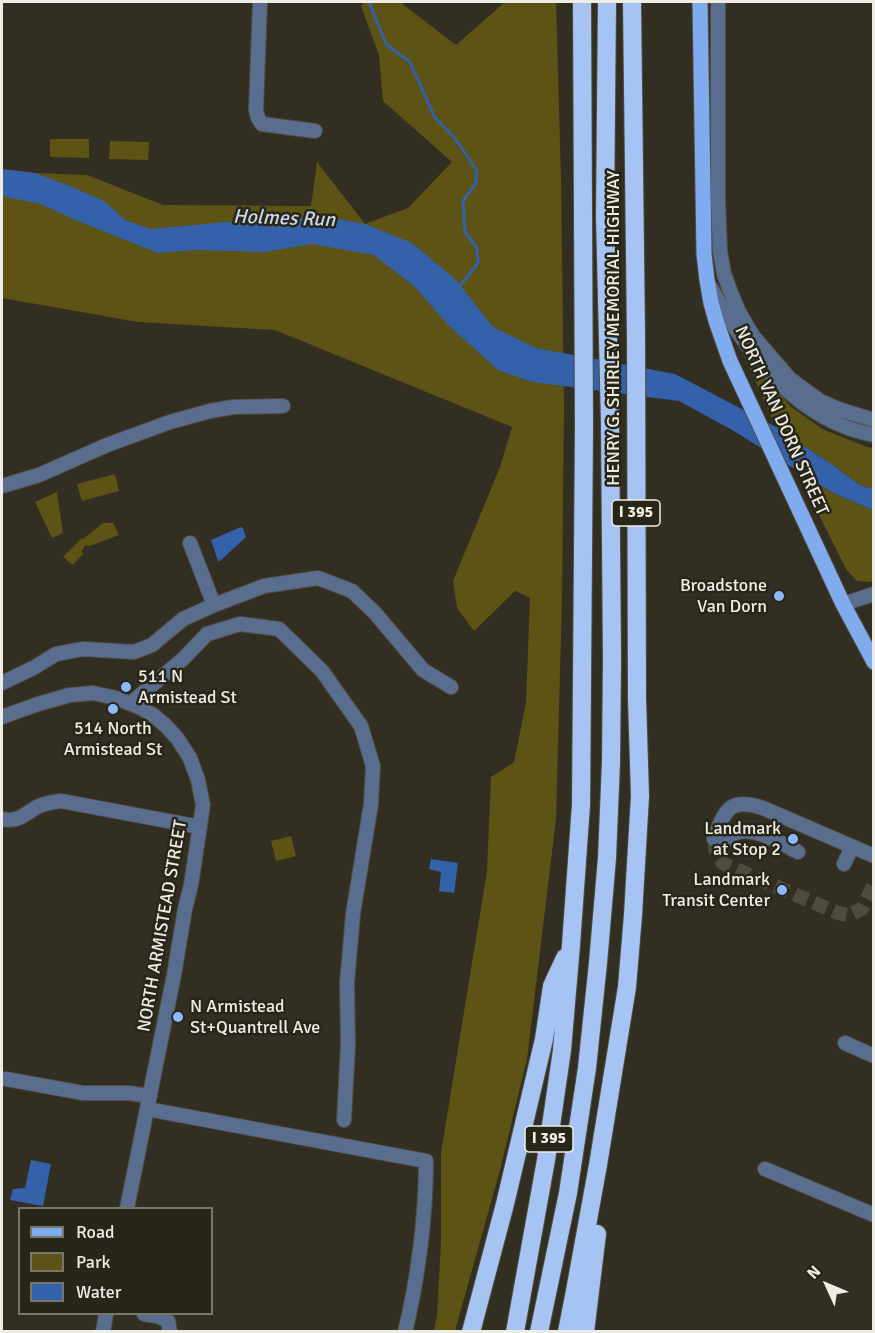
<!DOCTYPE html>
<html>
<head>
<meta charset="utf-8">
<style>
  body { margin:0 }
  #map { position:relative; width:875px; height:1333px; overflow:hidden; background:#322f22; font-family:Signika,sans-serif }
  canvas { display:block }
  .frame { position:absolute; inset:0; border:3px solid #eeede5; pointer-events:none }
  .legend { position:absolute; left:18px; top:1207px; width:195px; height:108px; box-sizing:border-box; background:#282619; border:2px solid #77766b; margin:0; padding:8px 10px; list-style:none; font-size:18px; color:#eeede5 }
  .legend li { display:flex; align-items:center; gap:12px; height:30px }
  .legend b { width:30px; border:2px solid #77766b }
  .north { position:absolute; left:797px; top:1255px; width:60px; height:60px; -webkit-text-stroke:4px #282619; paint-order:stroke; rotate:314deg; font-size:16px; font-weight:700; line-height:24px; text-align:center; color:#eeede5 }
  .north::after { content:''; display:block; margin:auto; width:21px; height:27px; background:#eeede5; clip-path:polygon(50% 0,100% 100%,50% 72%,0 100%) }
</style>
</head>
<body>
<div id="map">
<canvas width="875" height="1333"></canvas>
<div class="frame"></div>
<ul class="legend">
<li><b style="height:8px;background:#80abee"></b>Road</li>
<li><b style="height:16px;background:#5d5314"></b>Park</li>
<li><b style="height:16px;background:#3361aa"></b>Water</li>
</ul>
<div class="north">N</div>
</div>
<script>
const ctx = document.querySelector('canvas').getContext('2d');
ctx.lineJoin = 'round';
function fillPath(path, color) { ctx.fillStyle = color; ctx.fill(path, 'evenodd'); }
function trace(path, color, width, dash) { ctx.strokeStyle = color; ctx.lineWidth = width; ctx.lineCap = dash ? 'butt' : 'round'; ctx.setLineDash(dash || []); ctx.stroke(path); }
function write(font, color, halo, rows, align = 'center') {
  ctx.font = font + ' Signika,sans-serif'; ctx.lineWidth = 5; ctx.setLineDash([]); ctx.textBaseline = 'middle'; ctx.strokeStyle = halo; ctx.fillStyle = color; for (const [text, x, y, turn = 0] of rows) {
    ctx.save(); ctx.translate(x, y); ctx.rotate((+turn || 0) * Math.PI / 180); ctx.textAlign = isNaN(turn) ? turn : align; if (halo) ctx.strokeText(text, 0, 0); ctx.fillText(text, 0, 0); ctx.restore();
  }
}
fillPath(new Path2D(`
  M365,2H400L456,45L505,2H556L561,180L564,407L562,597L556,819L527,1059L500,1170L455,1331H434L437,1316L441,1242V1153L487,871L491,777L514,762L526,703L530,598L515,591L474,631L457,608L453,581L500,467L512,427L275,330L138,322L2,298V169L35,173L87,175L163,205L311,206L317,162L365,224L408,208L452,162L383,101L379,55L361,6Z
  M50,139H89V158L50,157Z
  M110,141L149,142L148,160L109,159Z
  M737,340L790,406L822,429L867,447L873,448V489L860,485L831,464L776,427Z
  M797,471L833,493L873,510V580L870,582L857,581L846,569Z
  M115,474L119,491L82,501L77,484Z
  M57,492L63,533L52,538L35,502Z
  M103,523H113L119,535L90,546L85,545L82,551L83,554L73,565L63,557L82,538L83,539Z
  M291,836L296,856L276,861L271,841Z`), '#5d5314');
fillPath(new Path2D(`
  M2,169L35,173L70,186L104,201L125,220L150,229L226,222H268L322,216L365,224L412,243L456,280L493,327L536,348L675,374L776,427L831,464L860,485L873,489V510L833,493L734,431L679,401L532,382L498,370L448,325L415,287L374,255L312,244L265,252L196,250L158,253L85,224L40,204L2,196Z
  M241,527L243,528L246,537L220,561H218L211,540Z
  M431,859L458,863L454,893L439,891L441,872L429,869Z
  M31,1160L51,1164L43,1206L10,1200L13,1189L25,1188Z`), '#3361aa');
trace(new Path2D(`
  M369,2L386,44L410,62L435,118L455,138L477,171L476,183L463,201L465,232L477,248L478,263L460,286L461,289`), '#3361aa', 3);
trace(new Path2D(`
  M714,839L716,855L724,864L838,913L849,915L862,909L874,884`), '#4e4c3f', 14, [14, 7]);
const minor = new Path2D(`
  M260,2L256,110L258,118L262,124L315,131
  M718,2V200L720,251L724,274L731,293L739,312L753,336L790,379L820,401L841,410L874,420
  M710,286C745,351 796,421 874,435
  M2,486L39,475L107,445L170,422L210,411L233,407L283,406
  M190,543L214,605
  M843,604L874,594
  M2,683L35,667L56,654L83,649L134,652L152,645L183,619L214,605L264,586L318,578L352,591L375,613L423,670L451,687
  M131,703L183,659L207,634L240,624L279,629L322,671L361,726L373,766L371,804L353,914L347,983L348,1045L344,1120
  M2,717L38,704L70,695L93,693L116,698L139,707L153,715L165,725L177,738L190,758L198,780L203,805L191,885L185,909L174,975L127,1208
  M2,819C19,822 23,815 37,807C45,803 53,802 61,801L200,827
  M714,839C725,810 729,797 763,808L874,856
  M724,843C739,816 778,842 798,852
  M844,864L852,847
  M845,1043L874,1056
  M6,1079L83,1093H129L150,1096
  M147,1109L426,1161C426,1216 418,1279 405,1332
  M765,1169L874,1215
  M144,1314L157,1316L168,1321L170,1332
  M103,1332L106,1314`);
const major = new Path2D(`
  M700,2L704,254L707,280L711,303L716,321L730,361L843,604L874,662`);
const highway = new Path2D(`
  M471,1332L505,1204L544,1039L552,986L565,958
  M515,1332L546,1160L562,1050L571,945L581,805L584,426L582,2
  M539,1332L568,1193L587,1068L598,963L607,858L611,762L612,660L610,423L605,216L607,2
  M567,1332L575,1291L598,1165L627,987L633,915L640,796L637,699L636,336L632,2
  M585,1332L597,1234`);
trace(minor, '#504d41', 16);
trace(major, '#504d41', 17);
trace(highway, '#504d41', 20);
trace(minor, '#596e8e', 14);
trace(major, '#80abee', 15);
trace(highway, '#a5c4f4', 18);
for (const [x, y, r, color] of [
  [779,596,6,"#8db9fc"],
  [126,687,6,"#8db9fc"],
  [113,709,6,"#8db9fc"],
  [793,839,6,"#8db9fc"],
  [782,890,6,"#8db9fc"],
  [178,1017,6,"#8db9fc"]
]) { const dot = new Path2D(); dot.arc(x, y, r, 0, 2 * Math.PI); ctx.fillStyle = color; ctx.fill(dot); trace(dot, '#282619', 2); }
for (const [x, y, w] of [
  [636,513,48],
  [549,1139,48]
]) { const box = new Path2D(); box.roundRect(x - w / 2, y - 13, w, 26, 4.5); ctx.fillStyle = '#282619'; ctx.fill(box); trace(box, '#eeede5', 1.5); }
write('bold 16px', '#eeede5', null, [
  ["I 395",636,513],
  ["I 395",549,1139]
]);
write('18px', '#eeede5', '#282619', [
  ["HENRY G. SHIRLEY MEMORIAL HIGHWAY",614,328,-90],
  ["NORTH VAN DORN STREET",781,421,66],
  ["NORTH ARMISTEAD STREET",163,926,-80]
]);
write('18px', '#eeede5', '#282619', [
  ["Broadstone",767,586],
  ["Van Dorn",767,607],
  ["511 N",138,677,"left"],
  ["Armistead St",138,698,"left"],
  ["514 North",113,729,"center"],
  ["Armistead St",113,750,"center"],
  ["Landmark",781,829],
  ["at Stop 2",781,850],
  ["Landmark",770,880],
  ["Transit Center",770,901],
  ["N Armistead",190,1007,"left"],
  ["St+Quantrell Ave",190,1028,"left"]
], 'right');
write('italic 20px', '#c9d6ea', '#282619', [
  ["Holmes Run",284,219,2]
]);
</script>
</body>
</html>
